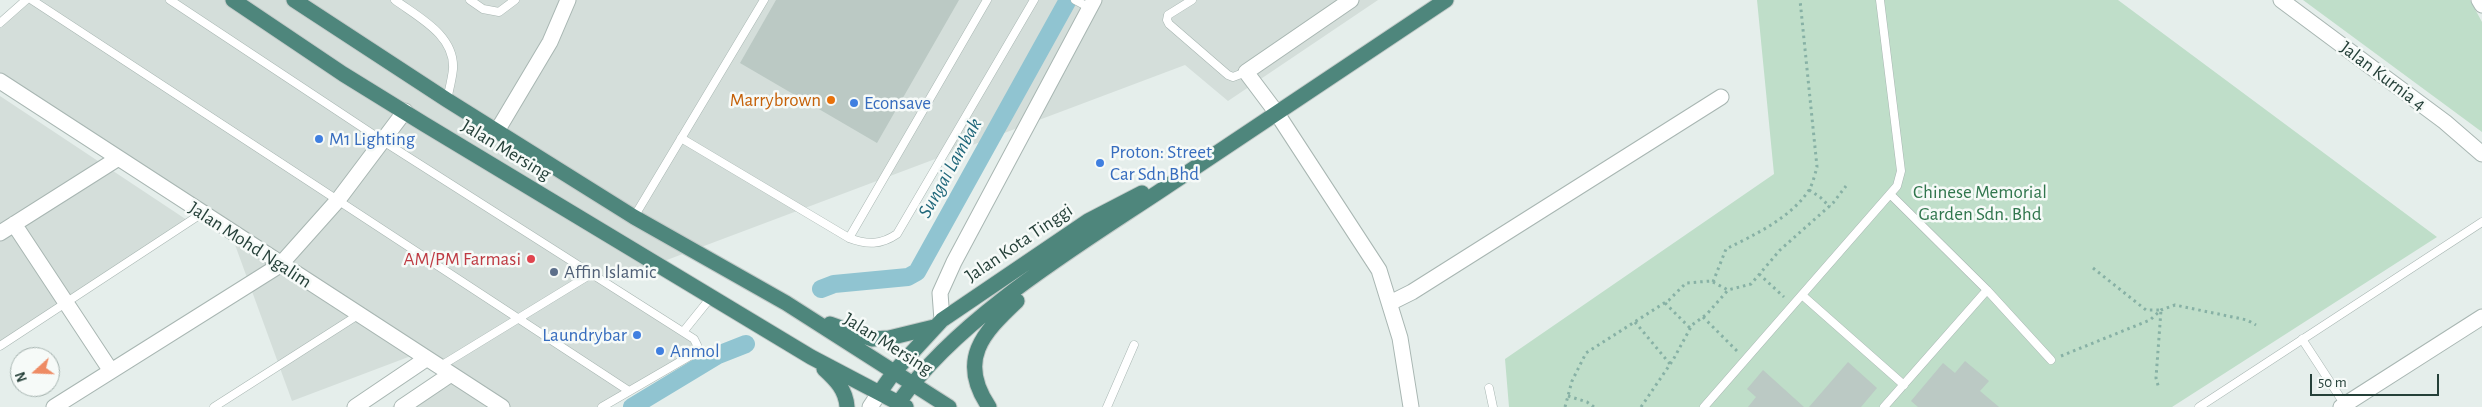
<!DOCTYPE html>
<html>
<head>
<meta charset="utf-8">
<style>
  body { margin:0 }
  #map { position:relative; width:2482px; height:407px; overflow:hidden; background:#e5eeeb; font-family:"Alegreya Sans",sans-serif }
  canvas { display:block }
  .north { position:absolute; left:10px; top:347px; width:50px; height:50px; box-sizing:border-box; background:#f6faf8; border:1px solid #a2b0ac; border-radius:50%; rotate:250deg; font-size:14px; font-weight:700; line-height:20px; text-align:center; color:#254039 }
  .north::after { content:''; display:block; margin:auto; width:18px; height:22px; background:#ee8b64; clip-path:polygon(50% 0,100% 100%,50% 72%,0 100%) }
  .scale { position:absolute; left:2310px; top:374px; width:129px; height:22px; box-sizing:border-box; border:2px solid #254039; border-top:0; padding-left:6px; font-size:15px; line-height:18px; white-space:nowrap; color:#254039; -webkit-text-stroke:4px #f6faf8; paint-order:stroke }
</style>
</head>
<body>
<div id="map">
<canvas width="2482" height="407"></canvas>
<div class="north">N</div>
<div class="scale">50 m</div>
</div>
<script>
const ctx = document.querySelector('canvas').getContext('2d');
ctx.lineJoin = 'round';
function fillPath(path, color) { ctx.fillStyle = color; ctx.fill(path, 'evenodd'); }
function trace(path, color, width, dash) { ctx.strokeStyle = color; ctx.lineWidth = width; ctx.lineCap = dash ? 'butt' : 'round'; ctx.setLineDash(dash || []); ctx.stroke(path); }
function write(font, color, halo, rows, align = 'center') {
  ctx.font = font + ' "Alegreya Sans",sans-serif'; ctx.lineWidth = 5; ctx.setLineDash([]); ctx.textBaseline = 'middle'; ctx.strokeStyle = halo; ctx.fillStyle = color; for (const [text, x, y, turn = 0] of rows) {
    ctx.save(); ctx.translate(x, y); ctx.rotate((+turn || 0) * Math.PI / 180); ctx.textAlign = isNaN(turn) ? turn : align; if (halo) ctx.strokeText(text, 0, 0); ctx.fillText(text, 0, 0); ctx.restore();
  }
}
fillPath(new Path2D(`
  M20,0H1378L1228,101L1185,65L611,281L697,336L701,344L699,354L610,407H392L440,375L411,356L292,401L234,242L0,89V18Z
  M0,96L193,224L0,348Z`), '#d4deda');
fillPath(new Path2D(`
  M1757,0H2118L2437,237L2172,407H1509L1505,359L1774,174Z
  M2303,0H2470L2482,22V132Z`), '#bfdec9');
trace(new Path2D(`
  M821,289L834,284L908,277L917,272L1068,0
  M632,407L718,355L746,344`), '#90c4d1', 18);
fillPath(new Path2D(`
  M776,0H959L877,143L740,63Z
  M1965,361L1989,381L1980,391L1999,407H1918L1911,401L1943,363L1955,373Z
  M1848,362L1877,388L1861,407H1809Z
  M1763,370L1804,407H1748L1756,397L1747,389Z`), '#bbc9c4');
const service = new Path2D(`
  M32,0L629,391
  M170,0L383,141L694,339L697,345L695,353L602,407
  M395,0C418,17 455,35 453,69C452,79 449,90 447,100
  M470,0L483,9L499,12L515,0
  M1075,0L1090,8
  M1192,0L1168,15L1167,20L1169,24L1228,75L1233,77L1246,72
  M0,23L26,0
  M681,138L849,238C867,245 881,245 897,234L1034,0
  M634,217L764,0
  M849,238L987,0
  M1987,290L2051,360
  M1802,295L1904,385
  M683,332L712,296
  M2302,339L2345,405
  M0,346L201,214
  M439,367L591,274
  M1489,388L1493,407
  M214,407L358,315
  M1107,407L1134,345
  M1704,407L1897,186L1901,171L1880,0
  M1884,407L1987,290L1890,194
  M2199,407L2482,222`);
const minor = new Path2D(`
  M1351,0L1246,72L1276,112L1379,270L1400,338L1411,407
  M2281,0L2445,122L2482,154
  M2479,0L2482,5
  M0,81L502,407
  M497,131L550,42L568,0
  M14,224L111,371
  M0,233L117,159
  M1390,303L1412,292L1721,97
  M942,320L940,293L954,262L1094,0
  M54,407L280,265L338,200L405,111
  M355,407L426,359
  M402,407L451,374
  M870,407L880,392
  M2341,407L2482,317`);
const trunk = new Path2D(`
  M233,0L343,74L424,124L811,357L906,407
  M294,0L447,100L634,217L786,303L949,407
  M830,324L872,339L889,338L934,327
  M824,369C836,380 846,390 847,407
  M880,392L894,372L942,320L1088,221L1142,193
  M899,402C958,318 1074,248 1160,191C1255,128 1351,63 1446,0
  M989,407C957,360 983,333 1017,301`);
trace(service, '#a8b6b2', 9);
trace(minor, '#a8b6b2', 17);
trace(trunk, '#c2cac8', 17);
trace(new Path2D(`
  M1809,190L1820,197L1830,207
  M2093,268L2146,310H2161L2156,378L2159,389
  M1759,274L1784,297
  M1713,282L1726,249C1754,235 1791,218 1809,190C1813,183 1815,174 1817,167L1800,0
  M1665,303L1690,328
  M1703,317L1738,352
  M1635,322L1670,364
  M2061,356L2150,320L2161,310L2175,305L2247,320L2256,325
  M1568,396L1587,402L1594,407
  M1565,407L1572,381L1586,353L1669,300L1686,283L1711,281L1728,290L1751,284L1780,250L1833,203L1846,186
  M1641,407L1673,360L1692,325L1707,314L1728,290`), '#87b1a5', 3, [2.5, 4]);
trace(service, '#fff', 8);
trace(minor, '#fff', 15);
trace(trunk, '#4e867c', 15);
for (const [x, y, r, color] of [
  [831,100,5,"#e8710a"],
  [854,103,5,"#3f7fe0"],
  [319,139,5,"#3f7fe0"],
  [1100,163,5,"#3f7fe0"],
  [531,259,5,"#e0444e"],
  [554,272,5,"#5c6f8a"],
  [637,335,5,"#3f7fe0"],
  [660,351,5,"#3f7fe0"]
]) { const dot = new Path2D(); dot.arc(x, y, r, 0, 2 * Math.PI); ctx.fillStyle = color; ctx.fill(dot); trace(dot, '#f6faf8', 2); }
write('19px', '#254039', '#f6faf8', [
  ["Jalan Kurnia 4",2383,76,37],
  ["Jalan Mersing",506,150,31],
  ["Jalan Kota Tinggi",1019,243,-34],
  ["Jalan Mohd Ngalim",250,245,33],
  ["Jalan Mersing",888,344,32]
]);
write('19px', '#c56008', '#f6faf8', [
  ["Marrybrown",821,100]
], 'right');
write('19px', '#366cbe', '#f6faf8', [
  ["Econsave",864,103],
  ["M1 Lighting",329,139],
  ["Proton: Street",1110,152],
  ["Car Sdn Bhd",1110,174],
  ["Laundrybar",627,335,"right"],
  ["Anmol",670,351]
], 'left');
write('19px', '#30764d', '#f6faf8', [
  ["Chinese Memorial",1980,192],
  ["Garden Sdn. Bhd",1980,214]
]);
write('19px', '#be3a42', '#f6faf8', [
  ["AM/PM Farmasi",521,259]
], 'right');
write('19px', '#4e5e75', '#f6faf8', [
  ["Affin Islamic",564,272]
], 'left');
write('italic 20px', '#20687b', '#f6faf8', [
  ["Sungai Lambak",950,168,-61]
]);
</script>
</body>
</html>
